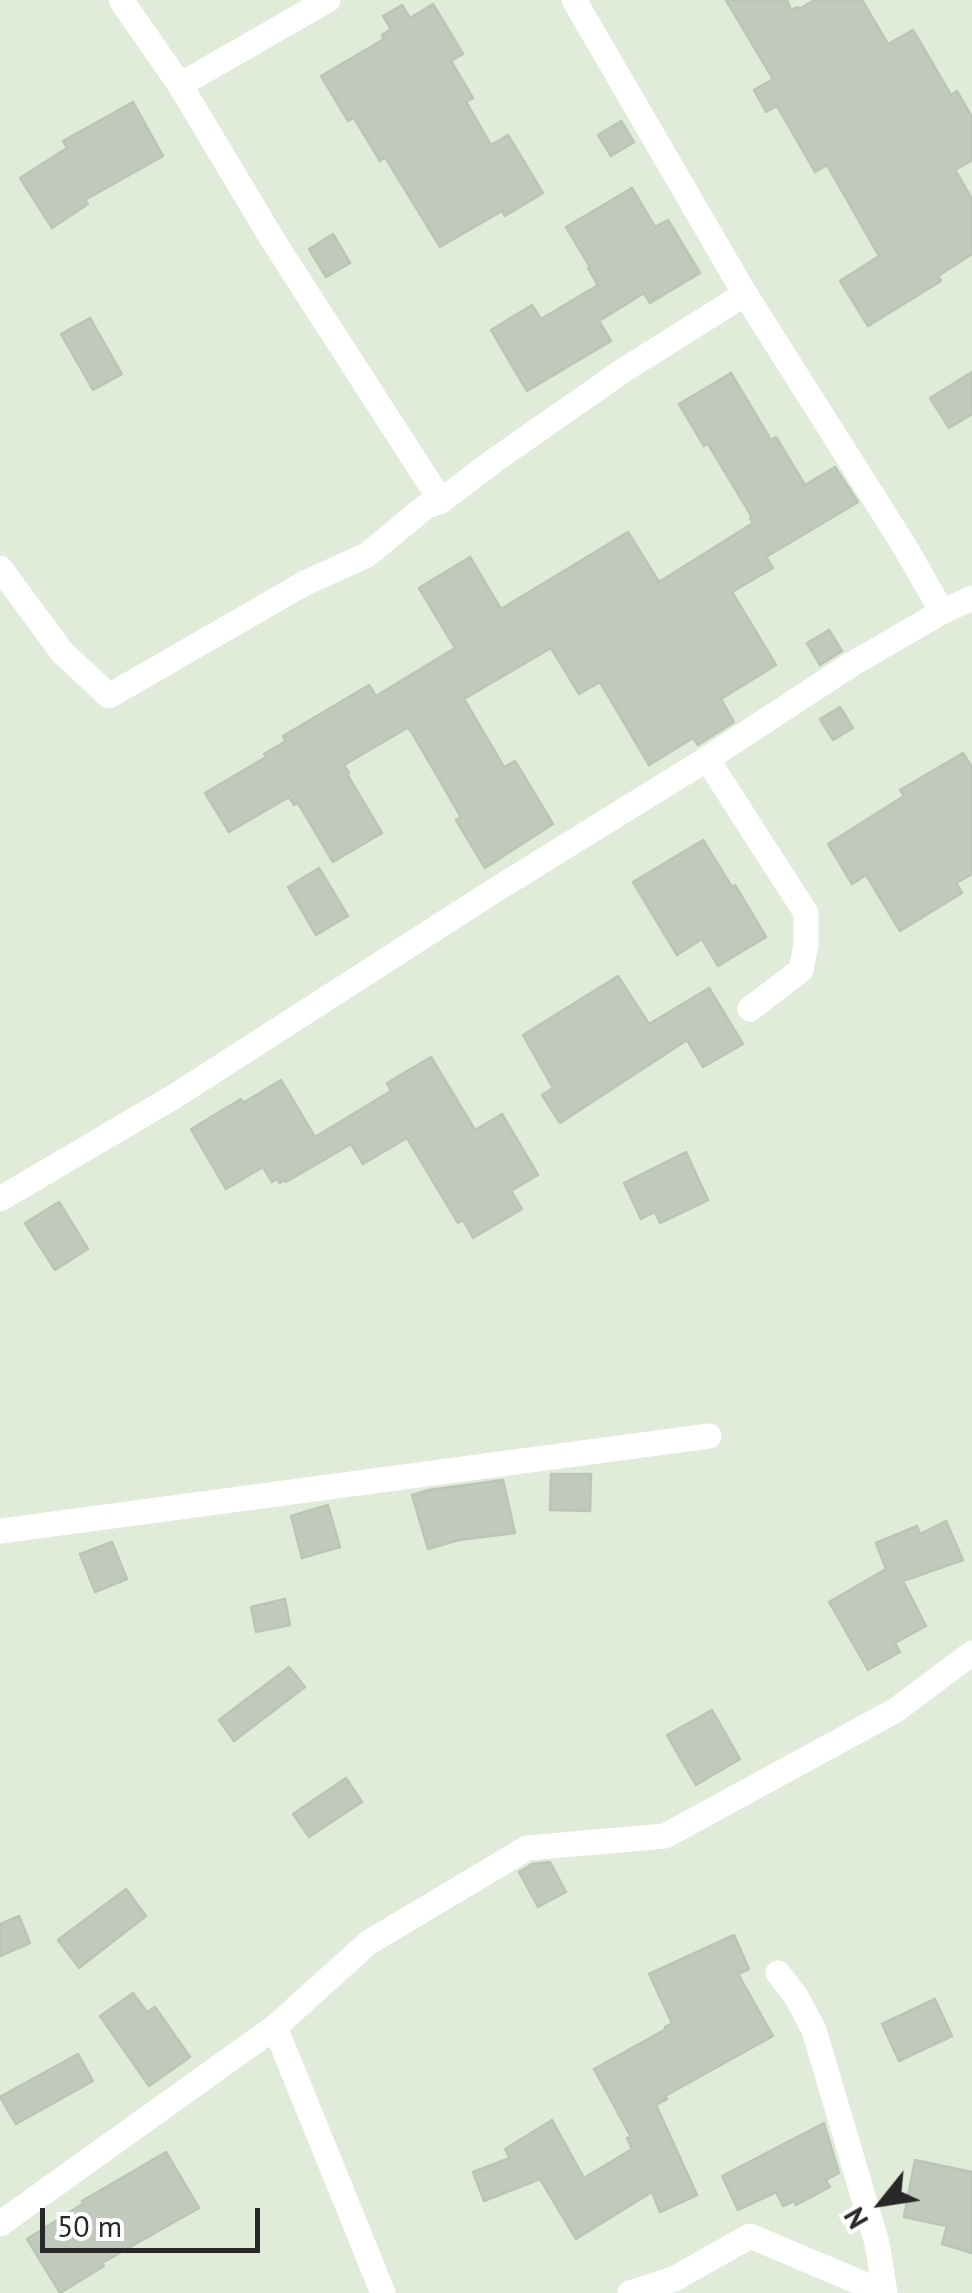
<!DOCTYPE html>
<html>
<head>
<meta charset="utf-8">
<style>
  body { margin:0 }
  #map { position:relative; width:972px; height:2293px; overflow:hidden; background:#e1ebda; font-family:"PT Sans",sans-serif }
  canvas { display:block }
  .north { position:absolute; left:832px; top:2153px; width:100px; height:100px; -webkit-text-stroke:8px #fff; paint-order:stroke; rotate:240deg; font-size:28px; font-weight:700; line-height:40px; text-align:center; color:#282828 }
  .north::after { content:''; display:block; margin:auto; width:35px; height:45px; background:#282828; clip-path:polygon(50% 0,100% 100%,50% 72%,0 100%) }
  .scale { position:absolute; left:40px; top:2208px; width:220px; height:45px; box-sizing:border-box; border:5px solid #282828; border-top:0; padding-left:12px; font-size:30px; line-height:35px; white-space:nowrap; color:#282828; -webkit-text-stroke:8px #fff; paint-order:stroke }
</style>
</head>
<body>
<div id="map">
<canvas width="972" height="2293"></canvas>
<div class="north">N</div>
<div class="scale">50 m</div>
</div>
<script>
const ctx = document.querySelector('canvas').getContext('2d');
ctx.lineJoin = 'round';
function fillPath(path, color) { ctx.fillStyle = color; ctx.fill(path, 'evenodd'); }
function trace(path, color, width, dash) { ctx.strokeStyle = color; ctx.lineWidth = width; ctx.lineCap = dash ? 'butt' : 'round'; ctx.setLineDash(dash || []); ctx.stroke(path); }
const building = new Path2D(`
  M726,0H787L791,10L798,7L799,9L815,0H862L888,44L913,30L951,95L957,91L972,117V160L955,170L972,199V254L938,276L941,281L868,326L840,281L879,256L827,165L815,172L777,106L766,112L754,90L773,79Z
  M433,4L463,54L451,61L473,98L466,102L491,145L508,135L543,193L505,216L502,211L440,247L385,157L380,161L354,118L348,121L321,76L384,39L382,35L391,29L383,16L402,5L410,18Z
  M133,102L163,156L85,200L88,204L52,228L20,178L67,148L63,141Z
  M621,121L634,142L611,156L598,135Z
  M632,188L655,227L668,220L700,273L650,303L644,293L599,321L611,341L527,391L491,330L532,305L541,319L598,285L588,268L590,267L566,227Z
  M333,234L350,263L326,277L309,249Z
  M90,318L122,374L93,390L61,334Z
  M972,372V414L949,428L930,398Z
  M731,373L771,440L776,437L805,485L835,467L858,502L766,557L773,568L732,592L776,665L721,699L734,722L698,745L693,738L649,765L600,682L579,694L551,648L464,699L504,767L515,761L553,824L485,868L456,820L461,817L411,731L407,728L344,765L349,773L347,774L382,833L333,862L298,803L294,805L289,797L229,832L205,793L266,757L264,754L286,741L283,736L369,685L376,696L455,648L419,588L470,557L501,609L628,532L659,582L753,523L750,518L752,517L708,444L704,446L679,404Z
  M829,630L842,651L820,665L807,643Z
  M840,707L853,728L833,740L820,719Z
  M963,753L972,767V874L956,883L962,893L900,931L866,875L852,884L828,844L904,796L900,790Z
  M703,840L732,887L735,885L766,937L718,966L702,939L677,955L633,882Z
  M319,868L348,916L316,935L288,887Z
  M618,976L649,1024L709,988L743,1044L703,1067L687,1040L560,1123L542,1095L553,1088L523,1035Z
  M431,1057L475,1130L502,1114L538,1175L511,1191L522,1209L473,1238L463,1220L458,1223L407,1138L363,1164L351,1144L286,1182L285,1180L280,1183L277,1179L272,1182L263,1167L226,1189L191,1129L241,1099L243,1103L281,1080L315,1137L391,1091L387,1083Z
  M686,1152L708,1200L660,1223L655,1212L641,1219L624,1183Z
  M59,1202L88,1249L55,1270L25,1223Z
  M551,1474H591L590,1511L550,1510Z
  M503,1480L515,1533L459,1540L428,1549L412,1495L429,1490Z
  M328,1505L340,1547L302,1558L291,1516Z
  M946,1521L963,1560L903,1581L926,1626L895,1643L900,1652L868,1670L829,1602L886,1569L876,1543L917,1526L920,1534Z
  M112,1542L127,1579L95,1592L80,1554Z
  M285,1599L290,1625L256,1632L251,1607Z
  M289,1667L305,1687L234,1741L219,1720Z
  M712,1710L740,1759L696,1785L667,1735Z
  M346,1778L362,1802L309,1837L293,1814Z
  M550,1862L566,1892L538,1907L519,1872L532,1864Z
  M126,1889L146,1916L79,1968L58,1940Z
  M19,1916L30,1943L0,1956V1924Z
  M734,1935L749,1969L738,1974L773,2036L665,2096L667,2099L656,2105L697,2195L660,2212L652,2192L576,2239L540,2179L484,2201L473,2172L510,2158L505,2149L552,2120L584,2178L632,2149L627,2138L631,2137L594,2069L666,2029L665,2027L672,2023L649,1974Z
  M133,1993L147,2012L155,2007L190,2057L149,2086L100,2016Z
  M935,1999L952,2036L899,2061L882,2024Z
  M78,2054L93,2081L16,2124L0,2097Z
  M824,2123L839,2173L826,2180L830,2187L796,2205L794,2201L783,2206L776,2192L738,2210L722,2176Z
  M166,2152L199,2208L102,2263L104,2266L60,2293L27,2239L84,2203L82,2201Z
  M915,2160L972,2172V2253L942,2244L947,2226L904,2217Z`);
fillPath(building, '#c1c9bd');
trace(building, '#bac6b4', 2.5);
trace(new Path2D(`
  M121,0L180,85L274,242L441,501
  M574,0L745,294L905,547L942,612
  M180,85L328,0
  M0,568L62,652L109,696L305,583L367,555L425,507L441,501L495,460L624,370L745,294
  M707,759L806,913V945L801,970L750,1009
  M0,1199L175,1096L492,892L707,759L852,664L942,612L972,598
  M0,1531L709,1436
  M778,1973L797,1998L814,2030L877,2243L885,2293
  M275,2027L383,2293
  M0,2224L275,2027L368,1943L527,1848L665,1836L896,1710L972,1653
  M630,2293L674,2279L750,2236L885,2293`), '#fff', 25);
</script>
</body>
</html>
